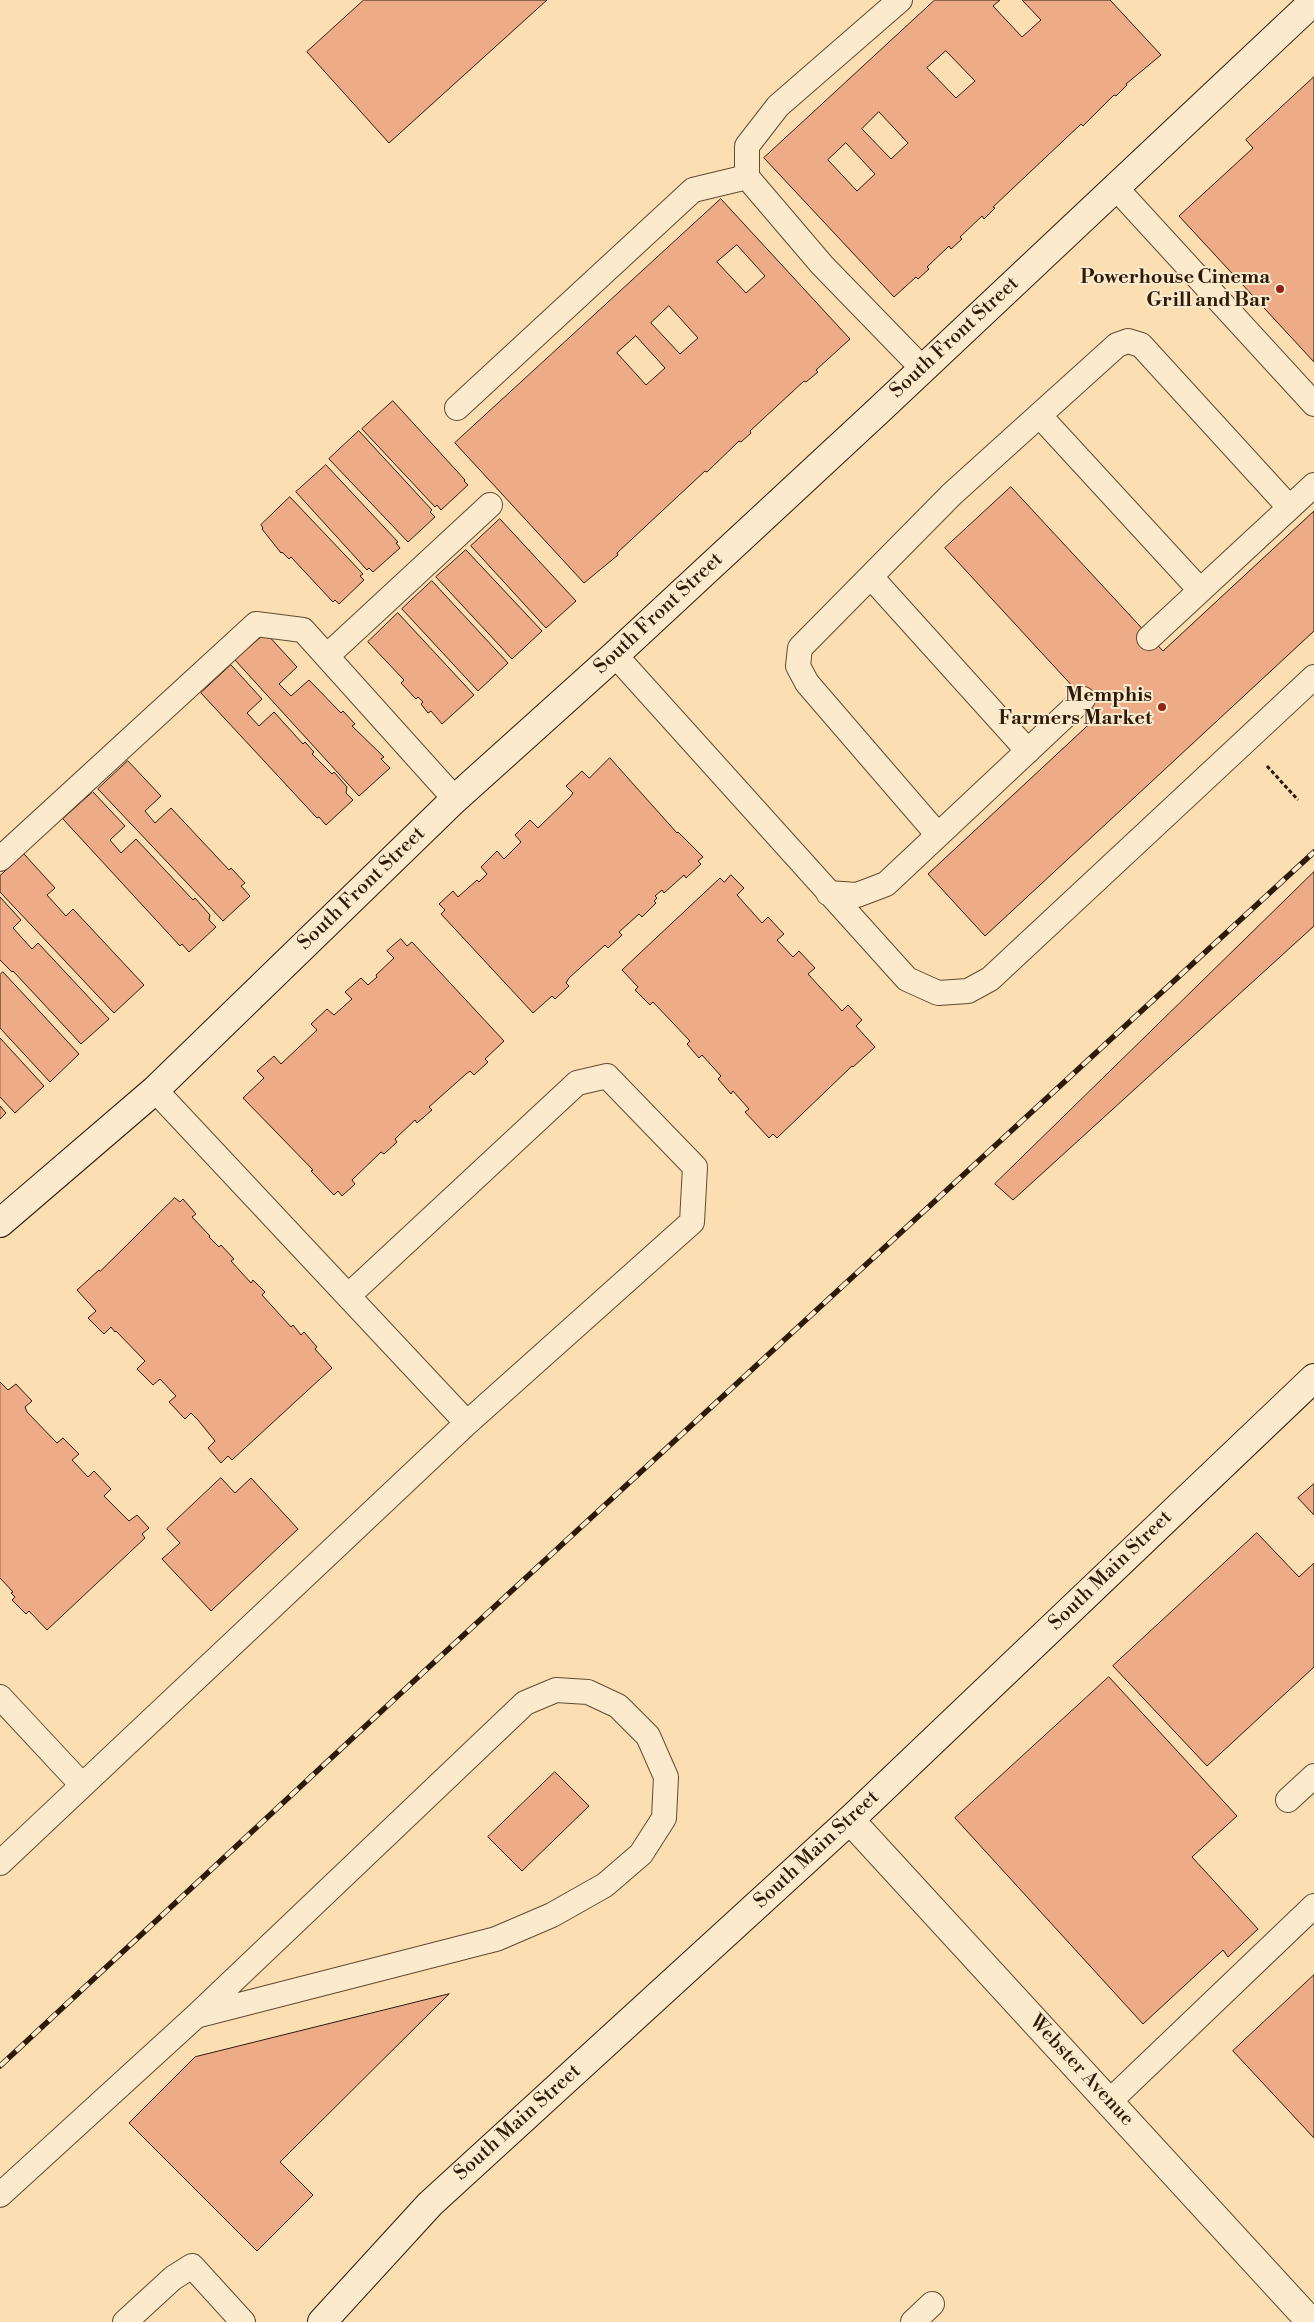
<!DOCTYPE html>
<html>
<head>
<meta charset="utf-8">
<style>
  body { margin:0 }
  canvas { display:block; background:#fbdeb2 }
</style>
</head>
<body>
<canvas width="1314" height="2322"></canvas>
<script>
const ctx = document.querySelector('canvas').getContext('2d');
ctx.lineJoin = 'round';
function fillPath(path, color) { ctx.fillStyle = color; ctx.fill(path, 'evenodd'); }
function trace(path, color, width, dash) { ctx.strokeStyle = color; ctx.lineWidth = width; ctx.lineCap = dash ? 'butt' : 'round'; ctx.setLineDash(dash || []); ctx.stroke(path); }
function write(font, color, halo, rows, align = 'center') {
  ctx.font = font + ' "Libre Bodoni",serif'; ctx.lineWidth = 4; ctx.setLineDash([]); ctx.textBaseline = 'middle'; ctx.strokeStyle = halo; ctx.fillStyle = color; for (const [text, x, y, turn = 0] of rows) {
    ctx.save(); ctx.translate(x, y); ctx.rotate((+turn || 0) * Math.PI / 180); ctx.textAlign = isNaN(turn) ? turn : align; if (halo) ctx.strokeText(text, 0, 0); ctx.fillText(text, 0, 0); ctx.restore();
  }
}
const building = new Path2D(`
  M364,0H547L389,143L307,52Z
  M935,0H1000L993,6L1022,37L1041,20L1022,0H1110L1161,55L1126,84L1127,85L1116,96L1114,95L1083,126L1081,124L993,207L995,208L984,219L982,216L960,237L962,239L951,249L949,246L927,267L929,269L918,279L916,277L894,297L764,158ZM946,51L975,81L956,98L927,68ZM879,112L908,143L891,159L862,129ZM846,143L875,174L857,191L828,160Z
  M1314,77V362L1179,216L1253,148L1246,140Z
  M721,199L850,339L816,370L818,372L806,382L804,381L750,431L751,433L741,442L739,441L707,472L705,471L617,553L618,555L584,583L455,443ZM737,245L765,276L746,293L717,262ZM669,306L698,338L680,354L651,323ZM636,336L665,368L646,385L617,353Z
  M393,401L465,480L464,481L468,485L441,510L437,505L435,507L362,429Z
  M359,431L432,510L430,512L435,517L408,542L329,459Z
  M326,465L398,542L396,543L400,548L373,572L369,568L367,570L296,492Z
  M1011,487L1163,651L1314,511V631L985,936L928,874L1099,715L945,548Z
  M290,497L363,574L360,576L364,580L339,604L335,600L333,602L291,557L289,559L282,552L281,553L262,529L263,528L261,525Z
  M500,519L576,601L546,628L471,546Z
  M466,550L542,631L512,659L436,577Z
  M432,581L508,663L478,691L402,609Z
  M398,613L474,695L442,724L431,711L428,713L421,704L423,702L418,697L416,699L401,683L404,680L368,642Z
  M266,633L297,667L279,684L291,696L309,680L341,713L343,711L355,724L352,726L384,757L381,759L390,768L359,796L235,660Z
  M231,665L262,699L247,713L259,726L274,712L303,744L305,742L314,752L312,754L332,774L334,772L347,787L346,793L353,800L326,825L319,817L317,818L201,693Z
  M610,758L677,833L678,832L703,857L698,861L701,864L686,878L684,875L664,893L662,890L655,896L657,898L654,901L656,903L642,917L639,914L619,932L622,935L608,948L605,945L569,978L566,983L569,986L555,999L552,996L533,1013L441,914L445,910L439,904L453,891L458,897L477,880L479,882L487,874L481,867L497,851L504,859L521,842L515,835L530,820L538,828L570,797L573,793L566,786L582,771L589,778Z
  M128,761L161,796L145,811L155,823L171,808L229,870L231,868L245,883L241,886L250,896L223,921L98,789Z
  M93,792L125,826L110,840L121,853L136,839L193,900L195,898L210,915L209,920L216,927L189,952L182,944L180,946L63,819Z
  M24,854L55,888L47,895L66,916L73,909L144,985L114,1013L0,892V876Z
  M1314,872V926L1013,1200L995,1184Z
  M731,875L744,888L737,895L762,923L768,917L784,934L777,940L793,957L799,951L815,968L808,974L842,1011L848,1005L862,1020L856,1026L875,1047L853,1067L852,1066L777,1138L773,1134L769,1138L745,1112L749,1109L733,1091L731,1094L718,1079L721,1076L702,1055L699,1058L687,1044L690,1041L653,1002L650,1005L635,990L638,987L622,970L720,878L724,882Z
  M0,897L21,920L13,928L32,949L38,943L109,1019L81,1044L13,971L12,972L0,960Z
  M401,939L407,946L412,942L504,1041L485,1059L488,1062L474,1075L470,1071L466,1074L429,1107L432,1110L417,1123L415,1120L395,1139L397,1142L384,1154L381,1152L352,1180L355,1184L342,1196L338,1191L334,1195L311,1171L313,1170L243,1098L264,1078L257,1071L274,1056L281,1064L317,1030L311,1024L327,1009L334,1015L352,999L345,992L361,978L368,985L377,977L376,975L394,958L387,951Z
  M3,972L79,1054L50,1082L0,1028V975Z
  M0,1038L44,1086L15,1113L0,1097Z
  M0,1106L6,1113L0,1119Z
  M175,1198L180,1202L183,1199L196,1214L192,1217L210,1236L209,1237L219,1247L221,1245L234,1259L231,1261L251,1283L253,1280L265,1292L262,1295L291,1327L293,1325L301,1335L304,1332L317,1347L315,1349L332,1368L232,1460L228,1456L221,1463L208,1448L215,1441L198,1420L191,1413L185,1419L169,1402L176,1396L160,1379L153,1385L137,1369L145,1361L116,1331L115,1332L111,1327L104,1334L88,1318L96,1311L77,1290L99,1270L100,1271Z
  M0,1382L8,1390L16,1384L32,1401L25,1407L27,1412L57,1443L63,1438L79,1454L72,1460L88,1477L94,1471L111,1489L104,1496L129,1521L137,1515L149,1528L142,1534L145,1538L47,1630L29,1611L26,1614L12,1600L15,1597L11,1593L13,1592L0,1578Z
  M221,1478L235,1493L251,1478L298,1529L211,1611L162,1559L180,1543L167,1529Z
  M1314,1484V1515L1298,1498Z
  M1257,1533L1299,1577L1314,1563V1667L1207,1766L1113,1666Z
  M1109,1677L1237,1816L1192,1857L1258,1929L1228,1957L1223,1950L1143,2024L955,1818Z
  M555,1772L589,1806L522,1871L488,1837Z
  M1314,1975V2138L1233,2051Z
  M449,1994L280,2162L313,2195L257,2251L129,2123L195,2057Z`);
fillPath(building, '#edab88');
trace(building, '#2d1b09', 1);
const lane = new Path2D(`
  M900,0L778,106L747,146V177L822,265L923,369
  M1116,188L1314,404
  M457,408L693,190L747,177
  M1039,415L1200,590
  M871,577L1028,751
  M1149,638L1314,485
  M615,655L907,979L938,993L968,991L990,979L1314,677
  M327,656L490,505
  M938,835L807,683L798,666L800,648L952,494L1117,345L1128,341L1141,345L1289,507
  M0,859L256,624L303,630L455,799
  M828,893L857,895L886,884L1083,699
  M348,1296L577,1083L607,1076L695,1167L692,1222L467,1423
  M0,1697L82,1785
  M1288,1800L1314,1776
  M0,1863L467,1423L155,1090
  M1110,2101L1314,1906
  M0,2195L196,2016L525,1703L556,1690L588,1692L618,1706L648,1736L666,1777L664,1818L641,1854L605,1885L552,1915L496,1939L196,2016
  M125,2322L173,2278L192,2266L243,2322
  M913,2322L932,2304`);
const street = new Path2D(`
  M850,1820L1311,2322`);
const secondary = new Path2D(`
  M0,1223L155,1090L455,799L615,655L877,412L1314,1
  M322,2322L430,2204L850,1820L1314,1378`);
trace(lane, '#604c33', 26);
trace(street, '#604c33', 30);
trace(secondary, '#2d1b09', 30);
trace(new Path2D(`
  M1267,766L1298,800`), '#2d1b09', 3, [4, 2.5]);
trace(lane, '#fceacd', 24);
trace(street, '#fceacd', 28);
trace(secondary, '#fceacd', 28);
const rail = new Path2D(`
  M0,2066L429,1667L1314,852`);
trace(rail, '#2d1b09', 5.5);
trace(rail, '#fceacd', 4, [11]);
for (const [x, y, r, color] of [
  [1280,289,5,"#8f2418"],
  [1162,707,5,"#8f2418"]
]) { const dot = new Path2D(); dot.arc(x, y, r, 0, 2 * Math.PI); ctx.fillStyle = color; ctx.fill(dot); trace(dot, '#fceacd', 2); }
write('bold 20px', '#2d1b09', '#fceacd', [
  ["Powerhouse Cinema",1270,278],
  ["Grill and Bar",1270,301],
  ["Memphis",1152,696],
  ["Farmers Market",1152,719]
], 'right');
write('20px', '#2d1b09', '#fceacd', [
  ["South Front Street",955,338,-43],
  ["South Front Street",659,614,-43],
  ["South Front Street",362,889,-44],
  ["South Main Street",1111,1571,-44],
  ["South Main Street",817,1850,-43],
  ["Webster Avenue",1081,2071,47],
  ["South Main Street",518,2123,-42]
]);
</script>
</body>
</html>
